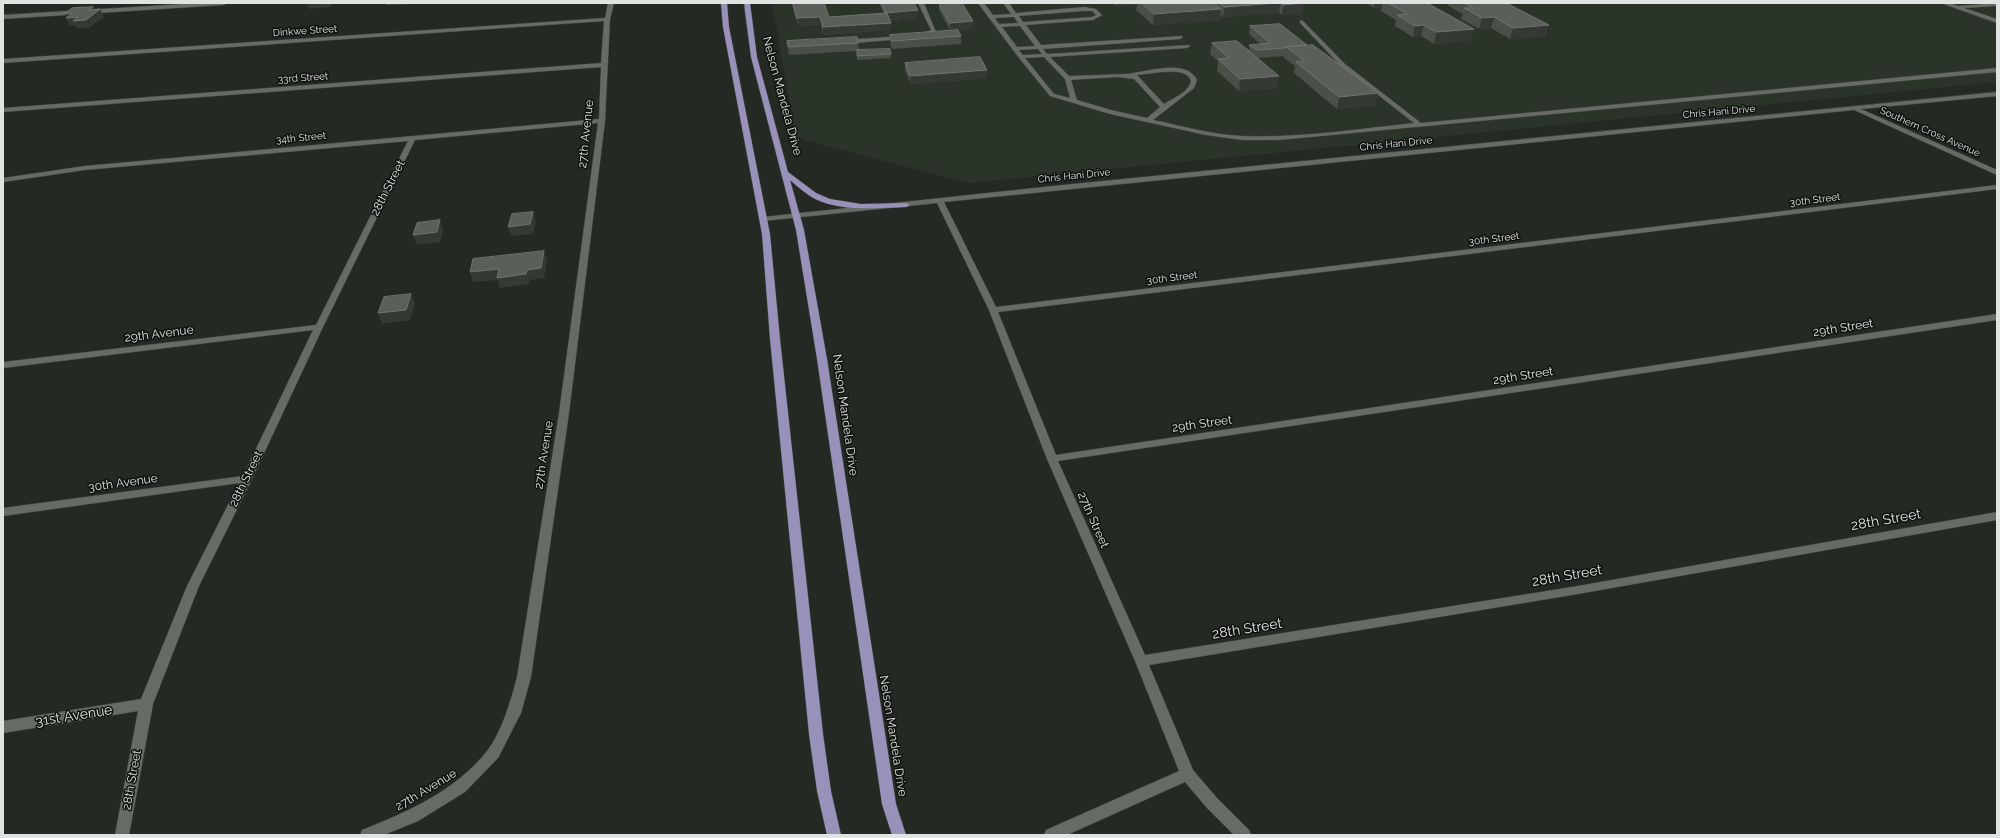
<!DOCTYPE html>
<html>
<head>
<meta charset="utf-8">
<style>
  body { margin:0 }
  #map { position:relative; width:2000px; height:838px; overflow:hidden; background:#252923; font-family:Raleway,sans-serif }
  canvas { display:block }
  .frame { position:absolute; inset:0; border:4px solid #e0e4e0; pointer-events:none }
</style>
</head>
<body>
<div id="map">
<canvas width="2000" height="838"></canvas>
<div class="frame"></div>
</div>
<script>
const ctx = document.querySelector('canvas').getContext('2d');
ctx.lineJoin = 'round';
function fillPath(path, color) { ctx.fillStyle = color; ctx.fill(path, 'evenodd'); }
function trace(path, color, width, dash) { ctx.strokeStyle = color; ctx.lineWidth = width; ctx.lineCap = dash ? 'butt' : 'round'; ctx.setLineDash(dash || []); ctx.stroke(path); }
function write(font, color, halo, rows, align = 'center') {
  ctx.font = font + ' Raleway,sans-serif'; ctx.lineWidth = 3; ctx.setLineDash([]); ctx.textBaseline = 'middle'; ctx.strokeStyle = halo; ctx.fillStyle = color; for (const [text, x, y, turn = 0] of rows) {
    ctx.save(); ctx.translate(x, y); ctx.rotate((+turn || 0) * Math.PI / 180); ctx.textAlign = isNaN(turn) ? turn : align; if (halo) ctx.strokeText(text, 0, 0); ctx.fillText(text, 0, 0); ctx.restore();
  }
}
fillPath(new Path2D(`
  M772,3H1997V82L968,183L796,138Z`), '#2b3429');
const minor = new Path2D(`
  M200,3H227L224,5L3,19V15Z
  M608,3H614L610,19L605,121L569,413L531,677L521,713L498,758L465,792L418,821L384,835H360L362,830C409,811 454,792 487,751C502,732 511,700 517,677L559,413L598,123L415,140L323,327L252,479L199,586L153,704L129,835H115L138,711L3,733V721L141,699L187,586L239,483L3,516V508L243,476L313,330L3,368V362L316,325L408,141L85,170L3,182V178L85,166L599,119L601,67L3,112V108L601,63L604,21L3,63V59L605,18Z
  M918,3H924L936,32L922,37L919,35L931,30Z
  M978,3H984L993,15L1011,14L1003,3H1009L1016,13L1084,7L1096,9L1102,15L1093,20L1026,25L1041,45L1182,36L1183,37L1180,39L1043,49L1047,54L1189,45L1190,46L1187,48L1050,57L1069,76C1088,75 1107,75 1125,74C1144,73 1186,57 1197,80L1194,88L1153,120C1183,126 1213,135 1243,136C1300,138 1358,129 1414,123L1341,66L1300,23V21L1302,20L1345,64L1421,123L1997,68V72L1279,140H1242L1206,135L1110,114L1050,96L1019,58ZM1084,11H1092L1096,15L1092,17L1023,22L1019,16ZM1014,17L1018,23L999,24L995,18ZM1020,26L1035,46L1017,47L1002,27ZM1038,49L1042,54L1023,55L1019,50ZM1044,57L1065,79L1070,98L1054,94L1025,58ZM1163,72C1173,72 1187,70 1191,81C1188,93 1173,98 1164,104L1137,75ZM1117,77L1134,79L1160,107L1147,118L1111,110L1077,100L1071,80Z
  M1941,3H1949L1958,6L1997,3V6L1964,8L1997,19V23Z
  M904,36V38L902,39L844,44L841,42L844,40Z
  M1997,92V96L1861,109L1997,170V175L1854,110L944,202L996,307L1997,185V189L998,312L1056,455L1997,314V320L1058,461L1145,655L1572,587L1997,512V520L1572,595L1149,665L1193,770L1217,798L1249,830L1251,835H1234L1207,808L1185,782L1067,835H1044L1046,830L1179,771L1135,661L1047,459L989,310L937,203L763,221L759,219L763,217L1053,186Z`);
const major = new Path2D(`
  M721,3H727L729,27L770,234L780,339L823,734L831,791L841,835H827L817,791L809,734L770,339L762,234L723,27Z
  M744,3H750L757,57L788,172L816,193L830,199L861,204L906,203L910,205L906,207C876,208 843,212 815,199C806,194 798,187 790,180L804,230L827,359L896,804L906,835H892L882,804L817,359L796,230L751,57Z`);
trace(minor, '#40443f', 1);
trace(major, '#40443f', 1);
fillPath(minor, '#666c64');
fillPath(major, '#9891b9');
fillPath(new Path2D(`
  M386,3H414L413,4L386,5Z
  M792,3H824L829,17L884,13L879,3H914L918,10V18L889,20L891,23V30L823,35L821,24L798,26Z
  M939,3L973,29L950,30L939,10Z
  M1113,3H1303L1302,14L1282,15L1279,13L1223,17L1221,15L1220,20L1153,25L1136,10L1137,5L1117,6Z
  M1366,3H1427L1474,29L1471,40L1434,44L1421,36L1413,37L1395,26L1396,20L1381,11L1382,7L1374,8Z
  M1448,3H1506L1546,36L1510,39L1491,28L1479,29L1461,19L1463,14L1447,5Z
  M1280,24L1376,105L1337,109L1294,73L1295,66L1284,58V56L1258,58L1277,88L1239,91L1217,71L1218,61L1210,54L1212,43L1249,50V45L1260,44L1249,34L1250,26Z
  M890,35L961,36V44L892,49L890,42Z
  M787,41L858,43L859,50L891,54V58L857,60V51L789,55Z
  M905,63L987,78L911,84L905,71Z`), '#4a4f48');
fillPath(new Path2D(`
  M306,3H333L330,7L309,9Z
  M1117,3H1137V5L1117,6Z
  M1281,3L1279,13L1223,17L1225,7Z
  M1304,3L1302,14L1282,15L1283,5Z
  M1375,3H1382V7L1374,8Z
  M93,7L96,12L100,9L104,17L89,28H77L75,25L70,26L64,14L72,13L89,10Z
  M1221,9L1220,20L1153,25L1154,14Z
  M918,10V18L887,20L886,13Z
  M820,17L821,24L798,26L797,18Z
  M1494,17L1491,28L1479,29L1482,18Z
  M973,21V29L950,30V23Z
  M891,23V30L823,35V27Z
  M1424,25L1421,36L1413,37L1415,26Z
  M1549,25L1546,36L1510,39L1513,28Z
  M1474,29L1471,40L1434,44L1436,32Z
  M987,70V78L911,84L910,76Z
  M1279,76L1277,88L1239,91L1240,79Z
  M1378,93L1376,105L1337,109L1339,97Z
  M533,212L536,221L533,234L511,236L508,227Z
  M440,220L443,230L440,242L417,245L413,235Z
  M544,251L547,261L544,278L530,280L529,284L500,288L498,280L473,282L470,272L499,269L527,270Z
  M411,294L415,304L410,320L382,324L378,313Z`), '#353933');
const building = new Path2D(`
  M793,3H824L829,17L887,13L891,23L823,27L820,17L797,18Z
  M882,3H914L918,10L886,13Z
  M939,3H962L973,21L950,23Z
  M1142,3H1214L1221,9L1154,14Z
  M1220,3H1278L1225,7Z
  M1281,3H1304L1283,5Z
  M1388,3H1427L1474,29L1436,32L1424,25L1415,26L1397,15L1407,14Z
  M1465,3H1506L1549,25L1513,28L1494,17L1482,18L1464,8H1473Z
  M93,7L89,10L100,9L86,20L73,21L78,17L66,18L72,13L64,14L72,8Z
  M1280,24L1307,45L1286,47L1285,48L1257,50L1249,45L1270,43L1250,26Z
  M958,30L961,36L892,41L890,35Z
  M857,37L858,43L788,47L787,41Z
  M1237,41L1279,76L1240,79L1218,59L1229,58L1212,43Z
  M1313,45L1378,93L1339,97L1296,62L1305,61L1286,47Z
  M890,49L891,54L857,56V50Z
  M980,57L987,70L910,76L905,63Z
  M533,212L530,224L508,227L512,214Z
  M440,220L437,232L413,235L417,223Z
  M544,251L541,268L527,270L526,274L497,278L499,269L470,272L473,259Z
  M411,294L406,310L378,313L384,297Z`);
fillPath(building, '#5a5f59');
trace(building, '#6f746e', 1);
write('10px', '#e0e4e0', '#0f110f', [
  ["Dinkwe Street",305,31,-4],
  ["33rd Street",303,78,-4],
  ["Chris Hani Drive",1719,112,-5],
  ["Southern Cross Avenue",1930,132,24],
  ["34th Street",301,138,-5],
  ["Chris Hani Drive",1396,144,-6],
  ["Chris Hani Drive",1074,176,-6],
  ["30th Street",1815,200,-7],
  ["30th Street",1494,239,-7],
  ["30th Street",1172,278,-7]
]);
write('12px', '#e0e4e0', '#0f110f', [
  ["Nelson Mandela Drive",782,96,75],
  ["27th Avenue",586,134,-84],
  ["28th Street",388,188,-63],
  ["29th Street",1843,328,-9],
  ["29th Avenue",159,334,-7],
  ["29th Street",1523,376,-9],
  ["Nelson Mandela Drive",845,415,82],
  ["29th Street",1202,424,-8],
  ["27th Avenue",544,455,-81],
  ["28th Street",246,479,-64],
  ["30th Avenue",123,483,-8],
  ["27th Street",1093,520,66],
  ["Nelson Mandela Drive",893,736,81],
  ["28th Street",132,780,-80],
  ["27th Avenue",426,790,-31]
]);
write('14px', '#e0e4e0', '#0f110f', [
  ["28th Street",1886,520,-10],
  ["28th Street",1567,576,-10],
  ["28th Street",1247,629,-9],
  ["31st Avenue",74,716,-9]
]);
</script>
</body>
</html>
